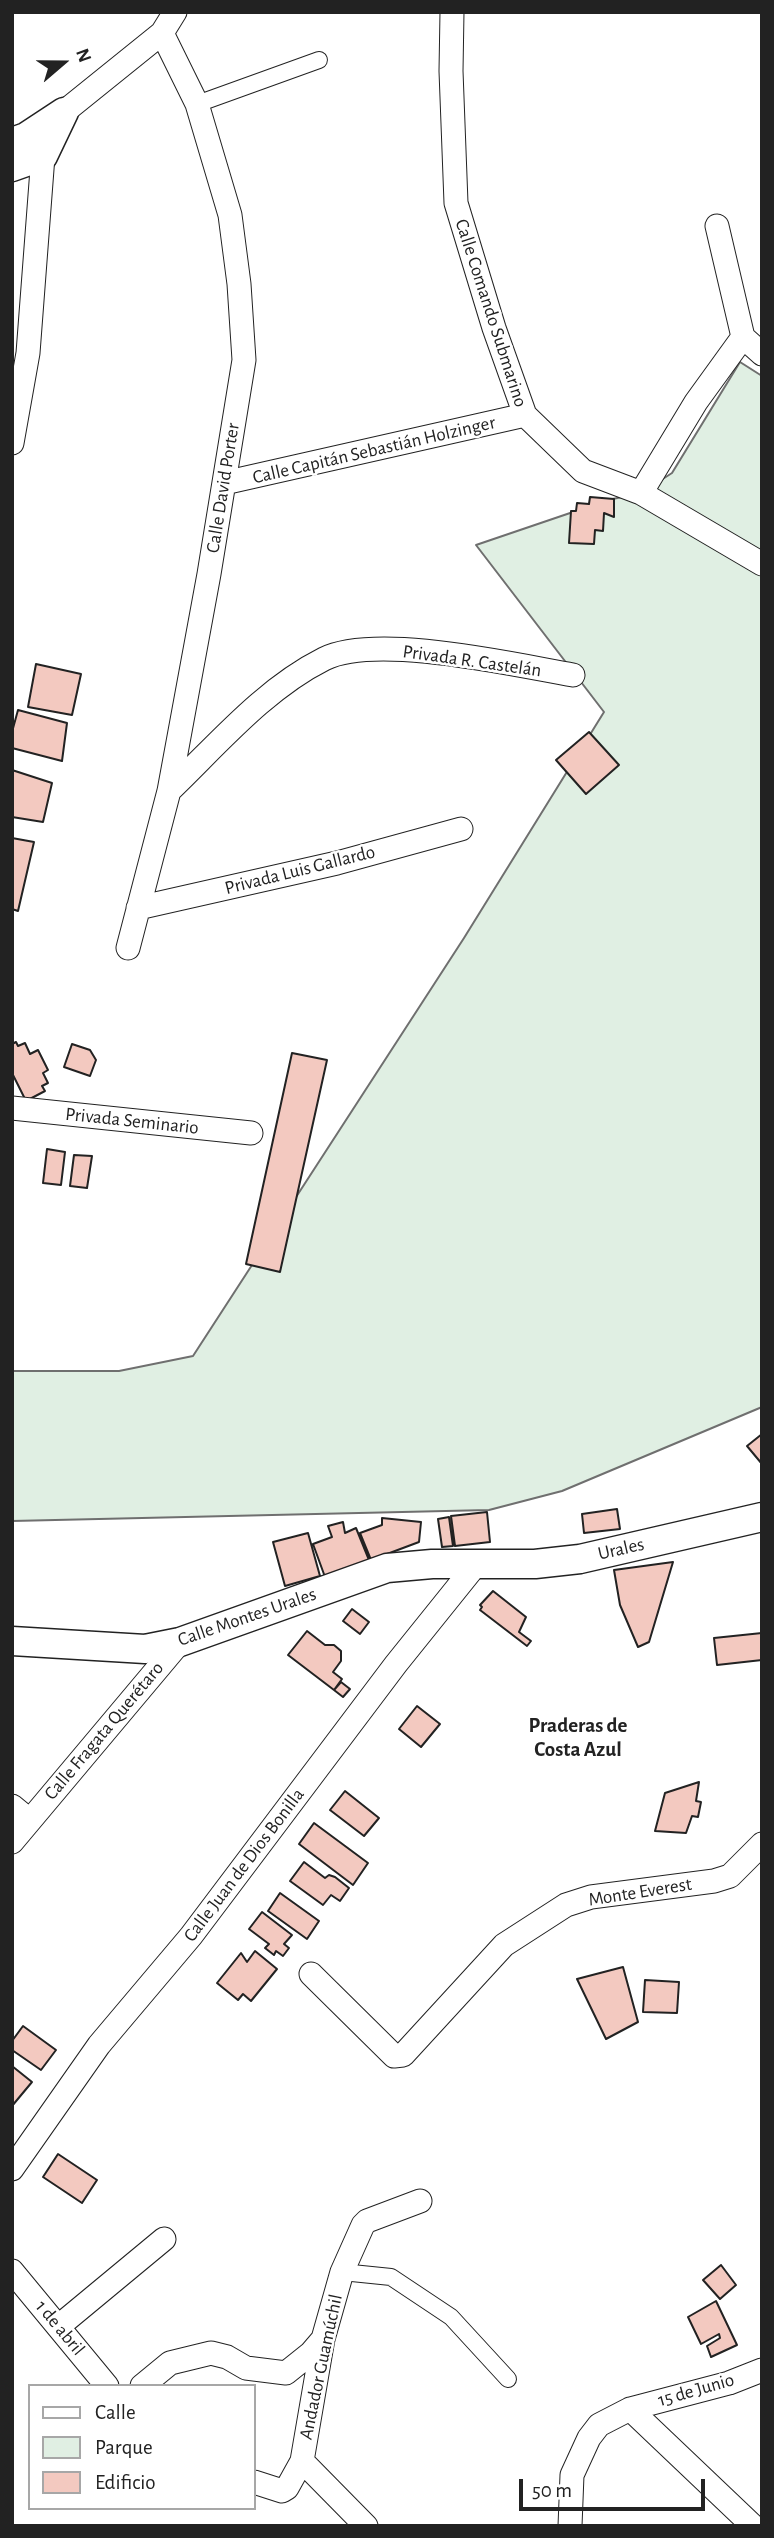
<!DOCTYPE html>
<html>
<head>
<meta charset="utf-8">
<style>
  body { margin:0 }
  #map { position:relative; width:774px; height:2538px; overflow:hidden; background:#fff; font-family:"Alegreya Sans",sans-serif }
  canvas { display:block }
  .frame { position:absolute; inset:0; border:14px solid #222; pointer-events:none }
  .legend { position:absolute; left:28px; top:2384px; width:228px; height:126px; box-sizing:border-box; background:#fff; border:2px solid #a7a7a7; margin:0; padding:9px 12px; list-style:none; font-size:21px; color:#222 }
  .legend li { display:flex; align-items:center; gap:14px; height:35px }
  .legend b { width:35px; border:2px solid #a7a7a7 }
  .north { position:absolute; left:28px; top:28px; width:70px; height:70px; -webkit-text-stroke:5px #fff; paint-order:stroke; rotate:70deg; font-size:19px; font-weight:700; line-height:28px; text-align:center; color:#222 }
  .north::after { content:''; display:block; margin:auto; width:24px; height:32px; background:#222; clip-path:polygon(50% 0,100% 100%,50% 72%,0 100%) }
  .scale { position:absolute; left:519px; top:2479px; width:186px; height:32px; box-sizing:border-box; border:4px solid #222; border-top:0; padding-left:9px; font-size:21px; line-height:24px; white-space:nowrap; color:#222; -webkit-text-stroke:5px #fff; paint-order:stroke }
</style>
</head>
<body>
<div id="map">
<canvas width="774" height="2538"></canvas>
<div class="frame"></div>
<ul class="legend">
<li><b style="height:9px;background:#fff"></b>Calle</li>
<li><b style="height:19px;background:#e0efe3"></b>Parque</li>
<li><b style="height:19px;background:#f3c9c0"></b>Edificio</li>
</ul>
<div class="north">N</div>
<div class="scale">50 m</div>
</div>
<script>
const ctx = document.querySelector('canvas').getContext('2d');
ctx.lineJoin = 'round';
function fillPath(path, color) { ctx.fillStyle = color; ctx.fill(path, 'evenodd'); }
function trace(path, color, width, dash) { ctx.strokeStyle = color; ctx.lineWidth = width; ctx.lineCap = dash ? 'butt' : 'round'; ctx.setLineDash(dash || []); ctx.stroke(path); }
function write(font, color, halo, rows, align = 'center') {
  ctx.font = font + ' "Alegreya Sans",sans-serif'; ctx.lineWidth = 5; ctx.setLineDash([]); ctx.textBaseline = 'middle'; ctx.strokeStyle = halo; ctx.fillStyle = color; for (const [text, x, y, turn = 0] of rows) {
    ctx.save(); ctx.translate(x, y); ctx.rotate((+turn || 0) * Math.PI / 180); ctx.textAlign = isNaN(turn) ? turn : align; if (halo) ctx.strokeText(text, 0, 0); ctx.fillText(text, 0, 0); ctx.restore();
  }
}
const green = new Path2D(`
  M740,362L762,376V1407L562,1491L489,1510L12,1521V1371H119L193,1356L464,938L604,712L476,545L576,511L589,504L641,493L672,473Z`);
fillPath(green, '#e0efe3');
trace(green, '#6f6f6f', 2);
const building = new Path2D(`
  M590,497L614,499V517L604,513L603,531L595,530L594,544L569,543L571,511H576L577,503L589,504Z
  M36,664L81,674L72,715L28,707Z
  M18,710L67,723L62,761L12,748V732Z
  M589,732L619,765L586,794L556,760Z
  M12,770L52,783L43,822L12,817Z
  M12,838L34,842L18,911L12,909Z
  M16,1042L18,1046L25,1043L30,1054L38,1050L48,1070L43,1073L48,1083L42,1086L45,1091L26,1101L12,1073V1044Z
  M72,1044L90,1050L96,1060L90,1076L64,1067Z
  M292,1053L327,1060L280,1272L246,1264Z
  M47,1149L65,1152L61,1185L43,1183Z
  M74,1155L92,1156L87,1188L70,1186Z
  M762,1434V1464L747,1446Z
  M617,1509L620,1529L584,1533L582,1514Z
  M487,1512L490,1542L455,1546L451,1516Z
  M449,1517L453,1546L442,1547L438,1519Z
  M382,1518L421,1522L419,1542L371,1560L360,1533L382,1525Z
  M343,1522L345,1533L356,1528L369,1560L325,1577L313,1544L332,1537L328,1526Z
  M308,1533L320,1576L285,1586L273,1542Z
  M673,1562L649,1642L638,1647L620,1605L614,1570Z
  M493,1591L526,1617L519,1632L531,1641L527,1646L480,1610L482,1607L480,1605Z
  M352,1609L369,1622L360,1634L343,1621Z
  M307,1631L325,1645H334L341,1651V1661L333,1672L342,1679L334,1690L288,1655Z
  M762,1633V1660L717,1665L714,1638Z
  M341,1682L350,1689L343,1697L334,1690Z
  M417,1706L440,1724L421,1747L399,1729Z
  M699,1782L696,1801L701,1802L698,1817L692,1816L686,1833L655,1831L665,1793Z
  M345,1791L379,1818L364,1836L330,1810Z
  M314,1823L368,1863L353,1885L299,1844Z
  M304,1862L325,1878L329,1875L335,1877L349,1888L340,1901L331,1895L323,1905L290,1881Z
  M280,1893L319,1921L307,1939L268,1911Z
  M262,1912L292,1935L284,1944L289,1948L283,1956L276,1951L274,1955L265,1948L269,1944L249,1929Z
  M255,1951L277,1969L251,2001L243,1994L238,2000L217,1983L241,1953L247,1962Z
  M623,1967L638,2022L606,2039L577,1979Z
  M645,1980L679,1982L677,2013L643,2012Z
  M23,2026L56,2050L41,2070L12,2050V2041Z
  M12,2066L32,2082L12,2106Z
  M58,2154L97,2180L82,2203L43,2177Z
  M721,2265L736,2285L720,2299L703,2280Z
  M716,2301L737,2345L711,2357L707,2346L720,2338L719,2334L701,2344L688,2317Z`);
fillPath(building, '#f3c9c0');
trace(building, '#222', 2);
const pedestrian = new Path2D(`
  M197,104L319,60
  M342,2272L391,2277L451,2317L508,2379`);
const minor = new Path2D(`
  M452,12L451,71L456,203L494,328L525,415L583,471L641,493L762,564
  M64,112L162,33L175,12
  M717,226L743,337L762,354
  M12,443L28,353L43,156L33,145
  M224,483L525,415
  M641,493L696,402L743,337
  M169,791C217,745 264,689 324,659C376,633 515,665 573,675
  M138,908L337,863L461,829
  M128,948L169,791L209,574L244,360L239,284L230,215L197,104L162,33
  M12,1108L251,1133
  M12,1806L29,1820
  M12,1842L180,1642
  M311,1974L394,2056L403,2055L504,1945L566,1905L591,1897L714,1881L730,1876L762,1844
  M12,2169L99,2045L191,1936L396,1664L478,1562
  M12,2271L107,2386
  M59,2326L164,2239
  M142,2386L170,2363L211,2353L227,2357L246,2368L286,2373L311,2353L323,2339
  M630,2409L753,2526
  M302,2461L366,2526
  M254,2482L282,2491L287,2488L302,2461L323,2339L342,2272L363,2225L367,2221L420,2201
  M570,2526L572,2475L589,2438L599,2425L630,2409L729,2383L762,2370`);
const tertiary = new Path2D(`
  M12,142L26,137L64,112
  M12,167L43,156L64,112
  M12,1641L145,1649L180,1642L387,1568L432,1564H535L580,1559L762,1517`);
trace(pedestrian, '#222', 18);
trace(minor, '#222', 25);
trace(tertiary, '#222', 31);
trace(pedestrian, '#fff', 16);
trace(minor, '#fff', 23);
trace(tertiary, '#fff', 28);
write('19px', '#222', '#fff', [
  ["Calle Comando Submarino",491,313,72],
  ["Calle Capitán Sebastián Holzinger",374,450,-13],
  ["Calle David Porter",223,488,-81],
  ["Privada R. Castelán",472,661,8],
  ["Privada Luis Gallardo",300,870,-14],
  ["Privada Seminario",132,1121,6],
  ["Urales",621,1549,-13],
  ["Calle Montes Urales",247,1617,-19],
  ["Calle Fragata Querétaro",104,1731,-50],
  ["Calle Juan de Dios Bonilla",244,1865,-53],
  ["Monte Everest",640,1892,-9],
  ["1 de abril",60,2328,50],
  ["Andador Guamúchil",321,2367,-78],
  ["15 de Junio",696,2390,-16]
]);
write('bold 21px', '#222', '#fff', [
  ["Praderas de",578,1726],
  ["Costa Azul",578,1750]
]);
</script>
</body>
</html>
